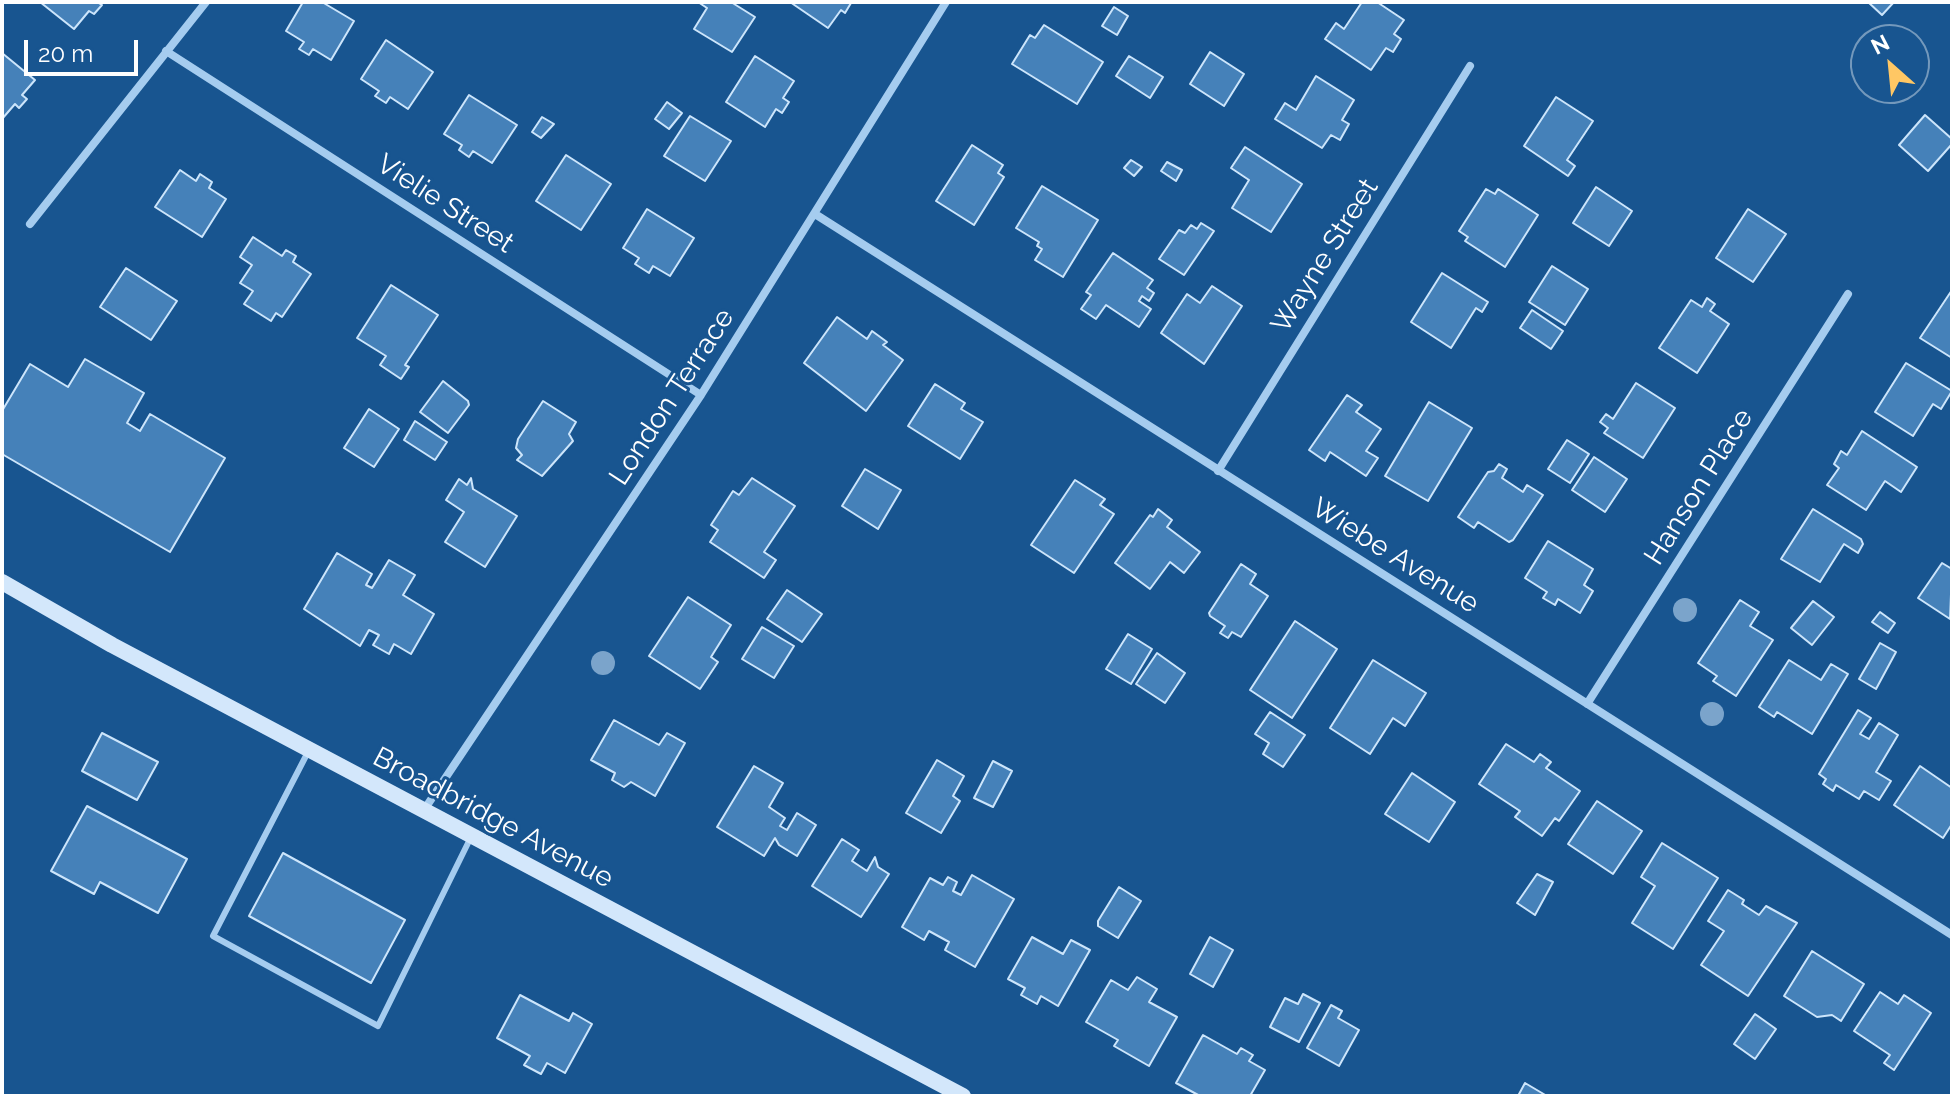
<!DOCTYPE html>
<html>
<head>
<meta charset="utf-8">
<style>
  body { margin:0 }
  #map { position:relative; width:1954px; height:1098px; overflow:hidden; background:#185590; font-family:Raleway,sans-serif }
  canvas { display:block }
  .frame { position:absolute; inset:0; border:4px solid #fff; pointer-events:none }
  .north { position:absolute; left:1850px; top:24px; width:80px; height:80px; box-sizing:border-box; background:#185590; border:2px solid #7499bc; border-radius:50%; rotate:333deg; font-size:22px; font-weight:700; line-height:32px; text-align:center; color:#fff }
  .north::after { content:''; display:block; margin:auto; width:28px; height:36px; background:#ffc764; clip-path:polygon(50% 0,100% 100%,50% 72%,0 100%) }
  .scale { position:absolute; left:24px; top:40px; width:114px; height:36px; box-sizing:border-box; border:4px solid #fff; border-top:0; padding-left:10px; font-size:24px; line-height:28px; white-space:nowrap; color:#fff; -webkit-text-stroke:6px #185590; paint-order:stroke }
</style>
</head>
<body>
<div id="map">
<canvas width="1954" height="1098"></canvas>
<div class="frame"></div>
<div class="north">N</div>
<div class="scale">20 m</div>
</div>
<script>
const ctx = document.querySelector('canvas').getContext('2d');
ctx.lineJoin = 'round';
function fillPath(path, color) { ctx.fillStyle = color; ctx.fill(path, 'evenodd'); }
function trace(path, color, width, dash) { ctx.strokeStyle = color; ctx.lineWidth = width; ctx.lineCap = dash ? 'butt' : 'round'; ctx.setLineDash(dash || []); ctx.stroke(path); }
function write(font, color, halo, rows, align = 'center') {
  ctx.font = font + ' Raleway,sans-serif'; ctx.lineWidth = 6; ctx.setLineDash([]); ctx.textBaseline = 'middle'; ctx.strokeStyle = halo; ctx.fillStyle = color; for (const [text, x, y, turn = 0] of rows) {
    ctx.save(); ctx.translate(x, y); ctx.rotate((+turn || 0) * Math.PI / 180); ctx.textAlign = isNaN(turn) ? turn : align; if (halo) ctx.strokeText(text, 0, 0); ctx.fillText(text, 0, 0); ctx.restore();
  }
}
const building = new Path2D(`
  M40,2H97L102,5L94,14L89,11L74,29Z
  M303,2H322L354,21L331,60L313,49L309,55L299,49L304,42L286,31Z
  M698,2H731L755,17L732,52L694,29L707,8Z
  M790,2H850L851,3L845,13L841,10L828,28Z
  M1362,2H1377L1404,20L1394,34L1401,39L1393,52L1386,48L1371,70L1325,39L1336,23L1344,29Z
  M1868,2H1894L1882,15Z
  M1114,7L1128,16L1117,35L1102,26Z
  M1044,25L1103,62L1077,104L1012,64L1030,35L1035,38Z
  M386,40L433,72L408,109L390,97L386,103L375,96L379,91L361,79Z
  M1210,52L1244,74L1224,106L1190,84Z
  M2,53L35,80L22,95L27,99L19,108L15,104L2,119Z
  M755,56L794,81L783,98L789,102L782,113L776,109L765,127L726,102Z
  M1129,56L1163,77L1150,98L1116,76Z
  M1316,76L1354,100L1342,120L1349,124L1340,140L1331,135L1322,148L1275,119L1285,103L1296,110Z
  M469,95L517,125L492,163L473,151L469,157L459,150L462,145L444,134Z
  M1556,97L1593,121L1567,160L1575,166L1568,176L1524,146Z
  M667,102L682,113L669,129L655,119Z
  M1925,115L1952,139V144L1928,171L1899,145Z
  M690,116L731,141L705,181L664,156Z
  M542,117L554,124L541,138L532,132Z
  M972,145L1003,165L998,173L1004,177L974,225L936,201Z
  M1245,147L1302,184L1271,232L1232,208L1249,180L1231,168Z
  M566,155L611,184L581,230L536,201Z
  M1131,160L1142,167L1134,176L1124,168Z
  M1167,162L1182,170L1176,181L1161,171Z
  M180,170L196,181L200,174L212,182L209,188L226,199L202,237L155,207Z
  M1042,186L1098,220L1063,277L1035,260L1042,249L1037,246L1039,242L1016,228Z
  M1596,187L1632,211L1609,246L1573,223Z
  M1486,189L1495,194L1498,189L1538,215L1505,267L1465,241L1468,237L1459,231Z
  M647,209L694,238L670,276L653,266L649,273L635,264L639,258L623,248Z
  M1748,209L1786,234L1753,282L1716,258Z
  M1201,223L1214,231L1184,275L1159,259L1179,230L1185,233L1191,225L1197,229Z
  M253,237L282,256L286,250L296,256L293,262L311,274L282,317L276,313L271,321L244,304L253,291L240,283L252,265L240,257Z
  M1113,253L1153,280L1147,288L1154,293L1149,301L1142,296L1139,301L1151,309L1139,327L1106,305L1096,319L1081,309L1091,295L1086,292Z
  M1552,266L1588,289L1565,325L1529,302Z
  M126,268L177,301L151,340L100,307Z
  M1442,273L1488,302L1482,312L1476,308L1451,348L1411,322Z
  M391,285L438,315L405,365L409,367L401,379L380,365L386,356L357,338Z
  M1212,286L1242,306L1204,364L1161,333L1187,294L1200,303Z
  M1952,290V358L1920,338Z
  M1707,298L1715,304L1710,311L1729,324L1697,373L1659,348L1691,300L1702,307Z
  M1532,310L1563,331L1551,349L1520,328Z
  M837,317L867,339L872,331L887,342L883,345L903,360L866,411L804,363Z
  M85,359L144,393L127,423L140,431L150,414L225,458L170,552L2,454V411L30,364L68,387Z
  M1906,363L1952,391L1941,409L1933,404L1913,436L1875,412Z
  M443,381L468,401L469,405L448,433L420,412Z
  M1636,383L1675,408L1643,458L1604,433L1608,428L1600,422L1606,414L1613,419Z
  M935,384L965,403L961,409L983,422L960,459L908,426Z
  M1347,395L1362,405L1356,412L1381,429L1366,451L1378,458L1366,476L1330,452L1325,461L1309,450Z
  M543,401L576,422L569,434L573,441L542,476L517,460L522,455L516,448L518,439Z
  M1429,402L1472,428L1428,501L1385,476Z
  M369,409L399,429L374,467L344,448Z
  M415,421L447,442L435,460L404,440Z
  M1862,431L1917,467L1901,492L1885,481L1866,510L1827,485L1839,468L1834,464L1841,451L1847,455Z
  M1567,440L1589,454L1570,483L1548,469Z
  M1594,457L1627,479L1605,512L1572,490Z
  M1499,464L1507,469L1502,478L1523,492L1527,485L1543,495L1513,540L1509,542L1478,522L1474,528L1458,517L1488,472L1494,471Z
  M865,469L901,490L878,529L842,506Z
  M471,478L473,489L517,516L485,567L445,542L464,512L446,500L459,479L467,485Z
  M752,478L795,506L764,552L776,560L764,578L710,542L718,530L711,525L733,491L739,495Z
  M1075,480L1105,499L1100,505L1114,514L1074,573L1031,545Z
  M1158,509L1172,520L1167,527L1200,552L1184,573L1170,562L1150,589L1115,563L1150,515L1153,517Z
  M1813,509L1861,539L1863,544L1858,553L1844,544L1820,582L1781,559Z
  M1548,541L1593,569L1584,585L1593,591L1580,613L1558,599L1555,605L1543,598L1547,592L1525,578Z
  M337,553L372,574L366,585L372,588L389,560L415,575L403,595L434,614L411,654L394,644L389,654L373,645L379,635L369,630L360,646L304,609Z
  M1942,563L1952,569L1950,619L1918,598Z
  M1241,564L1256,574L1250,584L1268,596L1241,637L1232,632L1228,638L1220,633L1225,626L1210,616L1209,613Z
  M787,590L822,614L802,642L767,619Z
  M688,597L731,625L711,657L718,662L700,689L649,656Z
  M1740,600L1759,612L1750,626L1773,640L1736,696L1713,681L1717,676L1698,663Z
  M1813,601L1834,617L1812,645L1791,628Z
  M1880,612L1895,623L1888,633L1872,622Z
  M1295,621L1337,649L1292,718L1250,690Z
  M762,627L794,646L774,678L742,659Z
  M1128,634L1152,649L1131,684L1106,669Z
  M1880,643L1896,652L1876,689L1859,679Z
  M1157,653L1185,673L1165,703L1136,684Z
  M1373,660L1426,693L1405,726L1393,718L1370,754L1330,728Z
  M1789,660L1821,680L1831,664L1848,674L1812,734L1777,712L1774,717L1759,707Z
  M1858,710L1871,718L1860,734L1869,739L1879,723L1898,735L1876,772L1891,781L1879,800L1864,791L1859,799L1836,785L1833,791L1823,784L1826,779L1819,774Z
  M1270,712L1305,735L1283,767L1263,754L1269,743L1255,734Z
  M614,720L659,745L667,733L685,743L655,796L631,782L624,787L612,780L615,773L591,760Z
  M102,733L158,762L137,800L82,771Z
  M1506,744L1534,762L1540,754L1551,762L1546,768L1580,791L1559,821L1555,818L1542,836L1515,817L1520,811L1479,784Z
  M937,760L964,776L953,796L960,801L941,833L906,813Z
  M993,761L1012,771L993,807L974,798Z
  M754,766L783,783L769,807L785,818L780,826L787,830L797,813L816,825L797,856L779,845L775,838L764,856L717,827Z
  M1920,766L1952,788V824L1943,838L1894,805Z
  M1412,773L1455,802L1429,842L1385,814Z
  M1597,801L1642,831L1613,874L1568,844Z
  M87,806L187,859L158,913L100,882L94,894L51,871Z
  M842,839L859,850L852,861L867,871L875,857L878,867L889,874L861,917L812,886Z
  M1662,843L1718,878L1673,949L1632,923L1655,886L1641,877Z
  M283,853L405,920L371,983L249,916Z
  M1537,874L1553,882L1535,915L1517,903Z
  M972,875L1014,899L975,967L945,950L949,942L929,931L924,940L902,927L930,878L943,885L948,877L957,882L953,891L961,895Z
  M1119,887L1141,901L1118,938L1098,926V921Z
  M1728,890L1744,900L1742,904L1759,915L1766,906L1797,923L1748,996L1701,965L1724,931L1708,921Z
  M1032,937L1063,954L1071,940L1090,950L1058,1006L1041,996L1037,1004L1021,995L1025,988L1008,979Z
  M1210,937L1233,950L1213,987L1190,974Z
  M1812,951L1864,984L1841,1021L1832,1015L1817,1017L1784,996Z
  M1137,977L1157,989L1149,1002L1177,1017L1149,1066L1114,1046L1118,1040L1086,1022L1111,980L1128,990Z
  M1880,992L1898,1004L1904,995L1931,1013L1894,1070L1884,1063L1890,1055L1854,1031Z
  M1303,994L1320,1003L1299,1042L1270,1027L1285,998L1298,1004Z
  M520,995L569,1021L573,1013L592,1024L565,1073L547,1063L541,1074L524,1065L530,1056L497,1038Z
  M1331,1005L1342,1011L1338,1018L1359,1030L1339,1066L1307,1048Z
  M1755,1014L1776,1029L1755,1059L1734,1044Z
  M1203,1035L1237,1054L1241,1048L1253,1055L1249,1061L1265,1070L1250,1096H1200L1176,1083Z
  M1525,1083L1547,1096H1518Z`);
fillPath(building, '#4581b9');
trace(building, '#cce5fb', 2);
trace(new Path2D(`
  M309,750L213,936L378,1026L471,837`), '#a5ccef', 6);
trace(new Path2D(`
  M166,51L701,395
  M815,214L1952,935
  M30,224L206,2
  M1218,471L1470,66
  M1587,704L1848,294
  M424,810L701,395L946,2`), '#a5ccef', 8);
trace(new Path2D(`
  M2,582L112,645L963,1096`), '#d3e7fb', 16);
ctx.fillStyle = '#7ba4cb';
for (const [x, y] of [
  [1685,610],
  [603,663],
  [1712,714]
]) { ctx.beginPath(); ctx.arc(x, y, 12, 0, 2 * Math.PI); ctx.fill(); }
write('28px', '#fff', '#185590', [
  ["Vielie Street",445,204,33],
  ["Wayne Street",1325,256,-58],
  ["London Terrace",672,397,-57],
  ["Hanson Place",1699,487,-58],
  ["Wiebe Avenue",1395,556,32],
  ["Broadbridge Avenue",493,818,28]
]);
</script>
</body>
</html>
